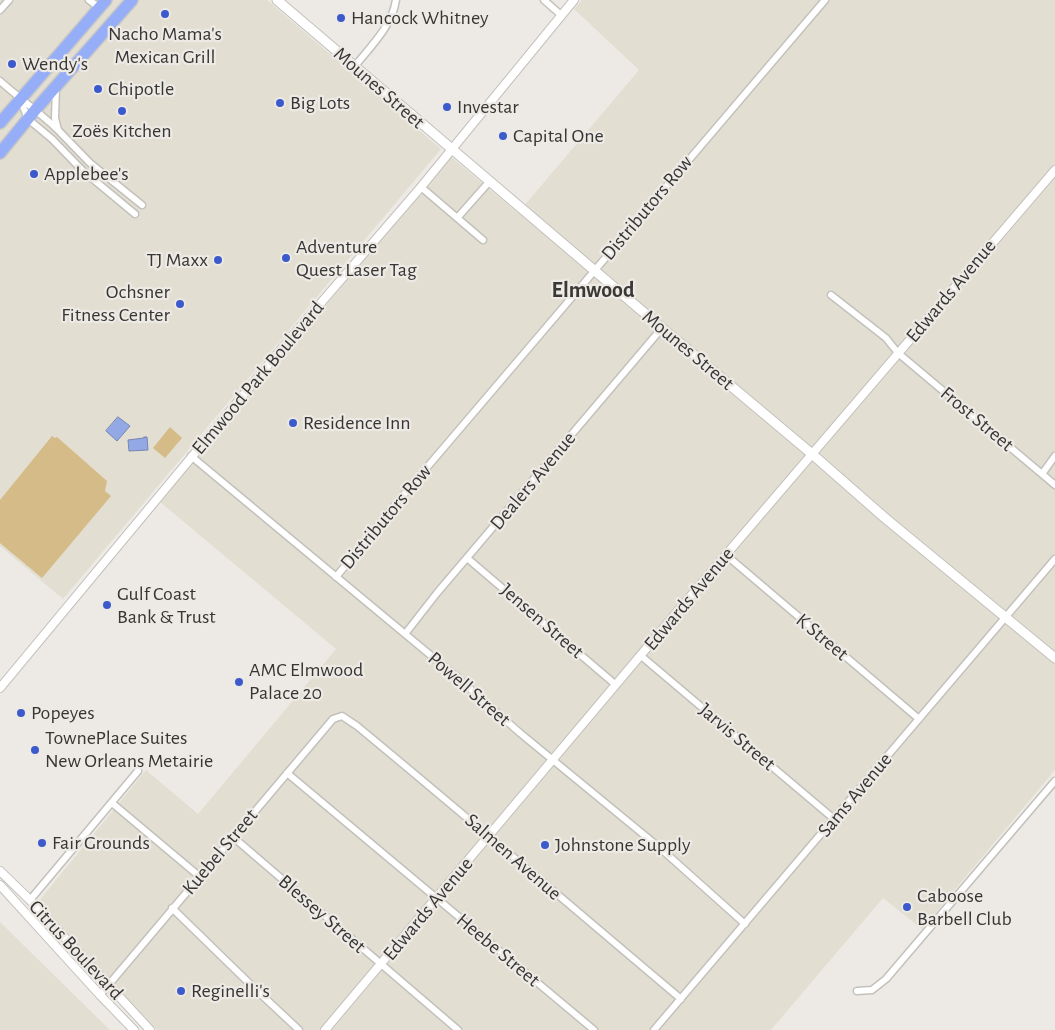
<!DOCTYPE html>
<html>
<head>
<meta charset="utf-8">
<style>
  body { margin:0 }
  canvas { display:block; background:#edeae5 }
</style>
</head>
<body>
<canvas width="1055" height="1030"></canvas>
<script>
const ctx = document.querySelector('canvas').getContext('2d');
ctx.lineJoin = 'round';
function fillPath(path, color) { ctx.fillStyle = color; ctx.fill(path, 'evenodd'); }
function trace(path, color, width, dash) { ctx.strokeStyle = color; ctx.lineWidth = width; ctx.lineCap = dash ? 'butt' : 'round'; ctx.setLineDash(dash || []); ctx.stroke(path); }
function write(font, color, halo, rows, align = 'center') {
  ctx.font = font + ' "Alegreya Sans",sans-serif'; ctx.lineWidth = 4.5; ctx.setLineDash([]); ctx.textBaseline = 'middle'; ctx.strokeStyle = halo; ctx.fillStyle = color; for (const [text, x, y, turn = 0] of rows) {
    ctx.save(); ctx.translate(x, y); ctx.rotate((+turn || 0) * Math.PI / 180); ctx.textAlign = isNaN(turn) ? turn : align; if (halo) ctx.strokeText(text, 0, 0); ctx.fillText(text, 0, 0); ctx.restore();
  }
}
fillPath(new Path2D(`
  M0,0H267L441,149L63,599L0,546Z
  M582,0H1055V770L922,929L883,898L771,1030H157L38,902L146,770L198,814L336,649L160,502L451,157L518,213L639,70L574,9Z
  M0,922L110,1030H0Z`), '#e3ded2');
fillPath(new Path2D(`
  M170,427L182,438L165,458L153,448Z
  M52,436L55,438L57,437L107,481L105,491L111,496L42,578L0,543V500Z`), '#d5bb88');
const water = new Path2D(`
  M118,417L130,426L117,441L106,431Z
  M144,437H147L148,450L129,451L128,440L144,438Z`);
fillPath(water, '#92a9e6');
trace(water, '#7786b1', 1);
const minor = new Path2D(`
  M89,0L100,8
  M544,0L561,15
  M0,10L9,0
  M355,66C371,46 392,26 396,0
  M0,81C19,98 39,112 57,129
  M56,87L55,118L58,130L90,163L142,205
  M20,99L28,119L52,139L82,170L135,214
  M421,187L483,240
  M458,217L489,182
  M831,295L886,338L898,353L1055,485
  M191,456L458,678L520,733L660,848L745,924
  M1042,474L1055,456
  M726,555L919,719
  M467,558L616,685
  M336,577L389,512L825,0
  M405,634L437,593L662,328
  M640,655L834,819
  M287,773L594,1030
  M112,803L199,876
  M233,837L458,1030
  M30,900L138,771
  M172,908L250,984L299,1030
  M857,991L872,990L886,979L1055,781
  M100,995L333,719L342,716L357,726C466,816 573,908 681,999
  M654,1030L1055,559`);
const tertiary = new Path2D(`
  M0,688L288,341L421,187L574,0
  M0,871L30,900L150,1030
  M0,885L100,995L134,1030
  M325,1030L677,612L1055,170`);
const secondary = new Path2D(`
  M277,0L662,328L812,454L885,518L1055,658`);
const trunk = new Path2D(`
  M0,123L106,0
  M0,153L36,109L132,0`);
trace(minor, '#c3c1bc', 9);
trace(tertiary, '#c3c1bc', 10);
trace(secondary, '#c3c1bc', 11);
trace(trunk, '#c7c7c6', 14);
trace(minor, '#fff', 6);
trace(tertiary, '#fff', 8);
trace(secondary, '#fff', 9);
trace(trunk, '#96aef7', 11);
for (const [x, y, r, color] of [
  [165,14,5,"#3d5acc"],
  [341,18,5,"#3d5acc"],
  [12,64,5,"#3d5acc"],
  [98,89,5,"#3d5acc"],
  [280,103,5,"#3d5acc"],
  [447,107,5,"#3d5acc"],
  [122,111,5,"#3d5acc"],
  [503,136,5,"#3d5acc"],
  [34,174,5,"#3d5acc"],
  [286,258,5,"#3d5acc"],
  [218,260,5,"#3d5acc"],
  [180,304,5,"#3d5acc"],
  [293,423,5,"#3d5acc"],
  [107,605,5,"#3d5acc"],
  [239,682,5,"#3d5acc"],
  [21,713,5,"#3d5acc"],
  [35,750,5,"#3d5acc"],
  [42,843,5,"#3d5acc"],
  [545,845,5,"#3d5acc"],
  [907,907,5,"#3d5acc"],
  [181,991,5,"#3d5acc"]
]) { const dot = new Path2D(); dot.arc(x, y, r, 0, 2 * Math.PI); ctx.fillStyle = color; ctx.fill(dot); trace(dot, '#edeae5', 2); }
write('20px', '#373634', '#edeae5', [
  ["Hancock Whitney",351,18],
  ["Nacho Mama's",165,34,"center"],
  ["Mexican Grill",165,57,"center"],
  ["Wendy's",22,64],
  ["Chipotle",108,89],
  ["Big Lots",290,103],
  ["Investar",457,107],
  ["Zoës Kitchen",122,131,"center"],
  ["Capital One",513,136],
  ["Applebee's",44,174],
  ["Adventure",296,247],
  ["Quest Laser Tag",296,270],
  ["TJ Maxx",208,260,"right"],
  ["Ochsner",170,292,"right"],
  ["Fitness Center",170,315,"right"],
  ["Residence Inn",303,423],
  ["Gulf Coast",117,594],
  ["Bank & Trust",117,617],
  ["AMC Elmwood",249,670],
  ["Palace 20",249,693],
  ["Popeyes",31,713],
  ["TownePlace Suites",45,738],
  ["New Orleans Metairie",45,761],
  ["Fair Grounds",52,843],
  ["Johnstone Supply",555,845],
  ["Caboose",917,896],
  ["Barbell Club",917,919],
  ["Reginelli's",191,991]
], 'left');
write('20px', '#373634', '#edeae5', [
  ["Mounes Street",379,88,41],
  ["Distributors Row",647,208,-50],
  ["Edwards Avenue",951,291,-50],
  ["Mounes Street",688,350,40],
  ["Elmwood Park Boulevard",258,378,-50],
  ["Frost Street",977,419,40],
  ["Dealers Avenue",533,481,-50],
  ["Distributors Row",386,517,-50],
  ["Edwards Avenue",689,599,-50],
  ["Jensen Street",542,621,41],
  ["K Street",822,637,40],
  ["Powell Street",469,689,41],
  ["Jarvis Street",737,737,40],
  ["Sams Avenue",855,795,-50],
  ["Kuebel Street",220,852,-50],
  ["Salmen Avenue",513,857,41],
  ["Edwards Avenue",428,909,-50],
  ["Blessey Street",322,914,41],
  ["Citrus Boulevard",76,950,47],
  ["Heebe Street",498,950,40]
]);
write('bold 22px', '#3b3935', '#edeae5', [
  ["Elmwood",593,290]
]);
</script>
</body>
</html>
